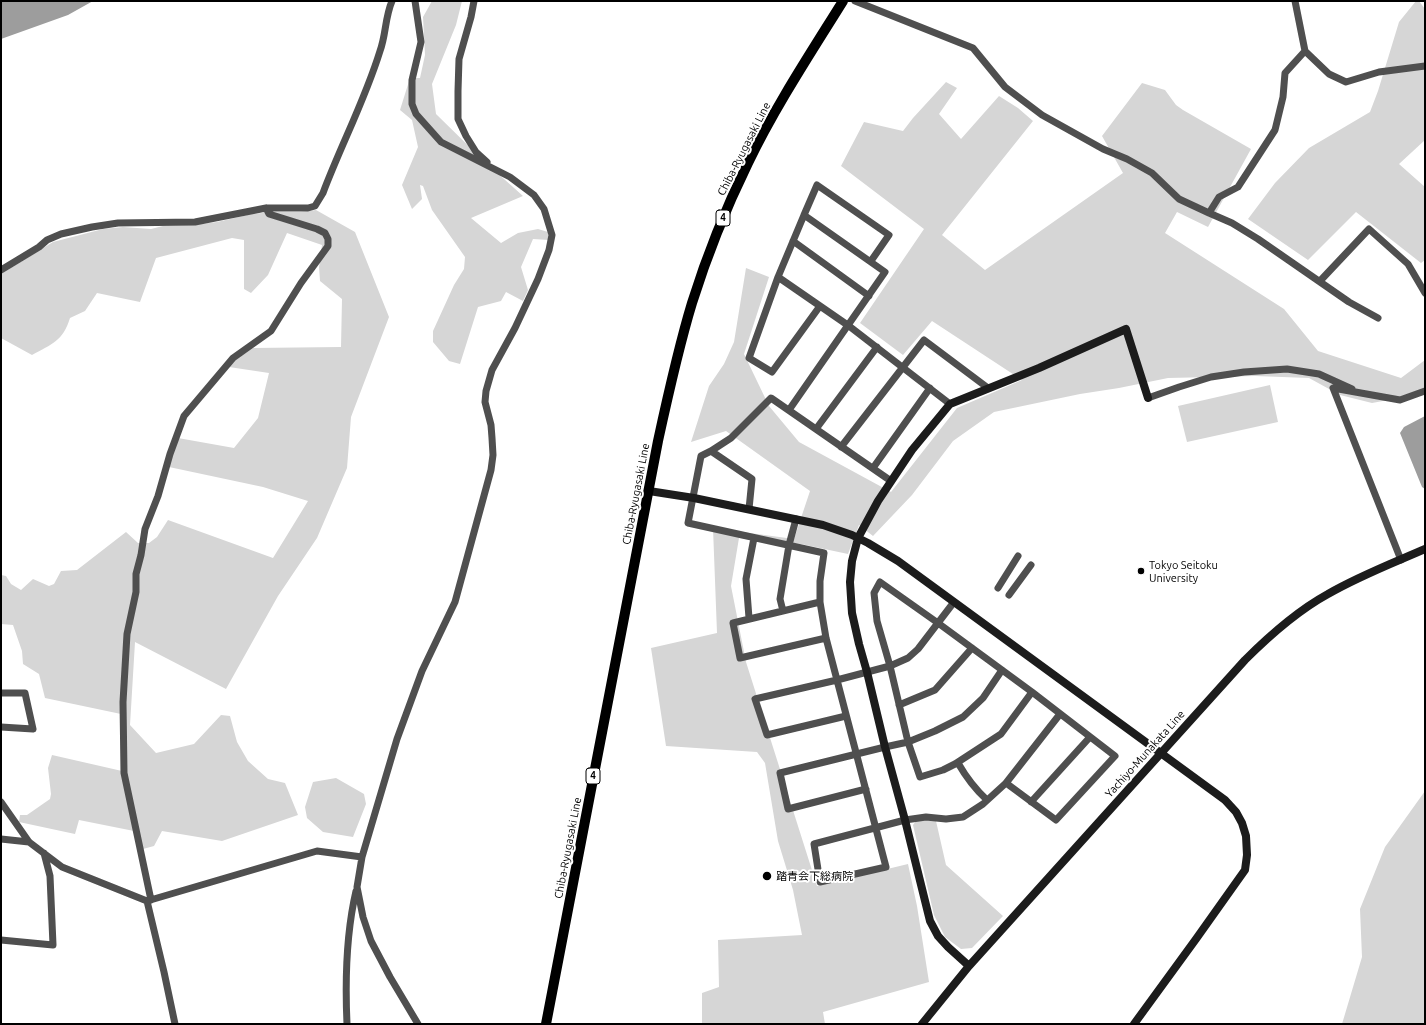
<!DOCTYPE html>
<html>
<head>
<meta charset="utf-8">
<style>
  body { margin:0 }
  #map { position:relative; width:1426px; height:1025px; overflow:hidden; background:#fff; font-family:Ubuntu,sans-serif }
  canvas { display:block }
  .frame { position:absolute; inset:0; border:2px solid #000; pointer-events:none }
</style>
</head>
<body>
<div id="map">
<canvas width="1426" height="1025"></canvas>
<div class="frame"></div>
</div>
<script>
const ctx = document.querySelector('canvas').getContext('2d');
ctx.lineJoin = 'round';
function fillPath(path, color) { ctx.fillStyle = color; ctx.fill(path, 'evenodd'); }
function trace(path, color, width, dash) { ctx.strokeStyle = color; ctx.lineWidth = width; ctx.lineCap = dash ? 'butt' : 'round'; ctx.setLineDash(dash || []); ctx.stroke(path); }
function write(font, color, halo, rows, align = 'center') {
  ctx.font = font + ' Ubuntu,"Noto Sans JP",sans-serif'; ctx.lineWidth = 4; ctx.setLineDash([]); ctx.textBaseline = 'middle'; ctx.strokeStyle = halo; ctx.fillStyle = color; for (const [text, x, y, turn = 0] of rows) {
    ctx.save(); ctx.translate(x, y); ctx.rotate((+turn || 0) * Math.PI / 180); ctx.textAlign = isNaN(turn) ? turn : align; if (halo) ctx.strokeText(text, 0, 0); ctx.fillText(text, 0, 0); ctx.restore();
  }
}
fillPath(new Path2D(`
  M432,1H462L456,25L432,84L436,114L485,162L523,196L471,218L501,243L518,233L538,229L548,232L549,240L533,239L521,267L528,290L523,301L506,292L501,301L478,307L460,364L449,361L433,342V331L454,285L464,269L465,257L432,210L423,186L420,185L422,199L412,209L402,185L418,147L412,120L400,110L410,78H420L425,55L423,17Z
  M1416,1H1419L1425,9V140L1399,164L1425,187V260L1421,263L1356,212L1308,260L1248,219L1275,183L1309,148L1370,112L1378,91L1399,22Z
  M946,82L957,88L939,114L961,139L999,96L1018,108L1033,121L942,235L985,270L1123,173L1102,136L1142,83L1165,90L1176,105L1183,110L1251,149L1208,227L1177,212L1165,233L1284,309L1318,351L1401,378L1425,360V392L1410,396L1372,403L1340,395L1309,378L1255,376L1168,378L1119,388L1080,394L994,412L953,441L912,495L873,536L859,525L848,554L801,544L739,538L731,586L746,662L817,886L908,864L917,906L929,982L823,1012L825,1024H702V993L719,987L718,940L802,935L793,890L778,841L765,763L757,752L666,746L651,648L717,633L713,528L794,539L810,491L726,431L691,442L709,386L724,364L734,342L746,268L769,277L744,354L769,406L799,442L891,492L957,408L1022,380L932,321L903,355L860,323L924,229L841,166L864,122L903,131L913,118Z
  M316,210L355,232L389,317L351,417L347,468L317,538L278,596L226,689L135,642L130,725L156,753L194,744L221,715L230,716L237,742L248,761L268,779L285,783L298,815L222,841L162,831L154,846L143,849L134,831L79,820L75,834L19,822L20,815H27L50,799L51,794L48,768L52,755L122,771L121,714L45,698L39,674L23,664L22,651L13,625L1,624V575L6,576L11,584L21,590L33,579L49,586L54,584L61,571L77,570L126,532L138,543H149L157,537L168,520L273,558L308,501L263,487L169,467L178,438L234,448L258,418L269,373L229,367L235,360L253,348L341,347L342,299L320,281L319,267L322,245L287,233L268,275L251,293L244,289V240L232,238L156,258L140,302L97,293L85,311L70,318C63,341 52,344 32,355L1,338V274L53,242L103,229L123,227L151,229L163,226L193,225L217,222L252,214L273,212H300Z
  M1270,385L1278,422L1187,442L1178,406Z
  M336,778L364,794L366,804L353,837L323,832L307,818L305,807L313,782Z
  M1425,791V1024H1342L1362,957L1360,909L1385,847Z
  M927,819L936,821L946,865L1003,916L972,948L961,949L945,937L934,915L913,825L916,821Z`), '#d6d6d6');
fillPath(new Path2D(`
  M1,1H93L68,15L1,39Z
  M1425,416V489L1422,487L1400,433L1404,427Z`), '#9d9d9d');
trace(new Path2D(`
  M415,1L421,42L412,80V104L416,114L441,142L510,177L534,195L544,209L552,235L549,250L538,279L515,328L492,370L486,391L485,402L491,425L492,438L493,455L491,470L455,602L422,671L397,739L362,857L357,887L363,917L371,941L390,977L418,1024
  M474,1L471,17L459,59L458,91V119L466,136L476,152L487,162
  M855,1L973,48L1005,87L1042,115L1103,149L1127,159L1152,173L1179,199L1209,213
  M1295,1L1305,51L1285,73L1283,97L1275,130L1238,187L1219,197L1209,213L1232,223L1258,239L1349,302L1378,318
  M1305,51L1329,74L1346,82L1379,72L1425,66
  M804,215L778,277L749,358L772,372L820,306
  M793,241L869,296
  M1,270L39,247L47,240L61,234L92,227L118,223L195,222L266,208H308L315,206L323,193C341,145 365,100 380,51C386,35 385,17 392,1
  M778,277L849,326L950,404
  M1320,281L1369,229L1408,264L1425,293
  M1148,398L1179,387L1211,377L1244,372L1287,369L1319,374L1352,389
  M789,410L885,272L804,215L817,185L889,235L871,261
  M816,429L877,347
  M841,447L924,340L988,388
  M711,451L731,438L771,398L891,481
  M873,468L930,388
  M749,509L752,479L711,451L701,456L688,523L824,553L820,581V602L826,638L886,867L820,882L814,844L905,820L926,817L946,819L963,817L983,804L1006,783L1056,820L1115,756L1032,692
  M1401,560L1333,388L1400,400L1425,391
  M880,582L938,623L1032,692L1001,734L955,764L943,770L920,777L908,742L890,666L877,621L874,593Z
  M998,588L1018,556
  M1009,595L1031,565
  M820,602L733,623L740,658L826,638
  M783,611L780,599L789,545L796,519
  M749,618L746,579L754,538
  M1,693H25L33,729L1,727
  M899,705L935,690L972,648
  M846,716L767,735L755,699L837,680L890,666L908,658L918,649L954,602
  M958,763C966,777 975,789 987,800
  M1006,783L1060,714
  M866,789L788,809L780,773L885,747L908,742L935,731L963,717L983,698L1002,670
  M1,802L29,842L62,867L147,901L317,851L362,857
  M1031,802L1090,737
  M1,839L29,842
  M151,900L124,773L123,702L127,634L136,592V574L141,555L145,529L158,496L170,454L184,416L233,358L271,331L301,283L328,246V239L325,233L317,229L269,214L266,208
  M147,901L164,972L175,1024
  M1,940L53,945L50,876L44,853
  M347,1024C345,980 346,934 356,891`), '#4f4f4f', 7);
trace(new Path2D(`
  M649,491L694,498L823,525L852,535L868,543L898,561L1225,800L1236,812L1242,823L1246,836L1247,855L1245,870L1196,939L1134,1024
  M969,966L948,947L938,936L930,921L905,820L885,747L867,672L859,644L852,613L850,582L852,561L858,538L878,501L912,450L950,404L1039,368L1126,329L1148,398
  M922,1024L969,966L1245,660C1270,635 1297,611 1328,594C1359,576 1393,563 1425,549`), '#1c1c1c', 8);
trace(new Path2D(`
  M546,1024L658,441C668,395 678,349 692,303C707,255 726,208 748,163C775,107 810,54 843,1`), '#000', 10);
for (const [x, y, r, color] of [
  [1141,571,4,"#000"],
  [767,876,5,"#000"]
]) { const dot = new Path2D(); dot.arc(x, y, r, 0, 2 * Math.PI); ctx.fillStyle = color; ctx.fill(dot); trace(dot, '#fff', 1.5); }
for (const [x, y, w] of [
  [723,218,14],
  [593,776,14]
]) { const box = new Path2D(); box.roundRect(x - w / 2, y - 8, w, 16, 3); ctx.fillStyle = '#fff'; ctx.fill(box); trace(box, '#000', 1); }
write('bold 10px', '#000', null, [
  ["4",723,218],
  ["4",593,776]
]);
write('11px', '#000', '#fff', [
  ["Chiba-Ryugasaki Line",744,149,-63],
  ["Chiba-Ryugasaki Line",636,494,-79],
  ["Yachiyo-Munakata Line",1145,754,-48],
  ["Chiba-Ryugasaki Line",568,848,-79]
]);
write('11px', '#000', '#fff', [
  ["Tokyo Seitoku",1149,565],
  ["University",1149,578],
  ["踏青会下総病院",776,876]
], 'left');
</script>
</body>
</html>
